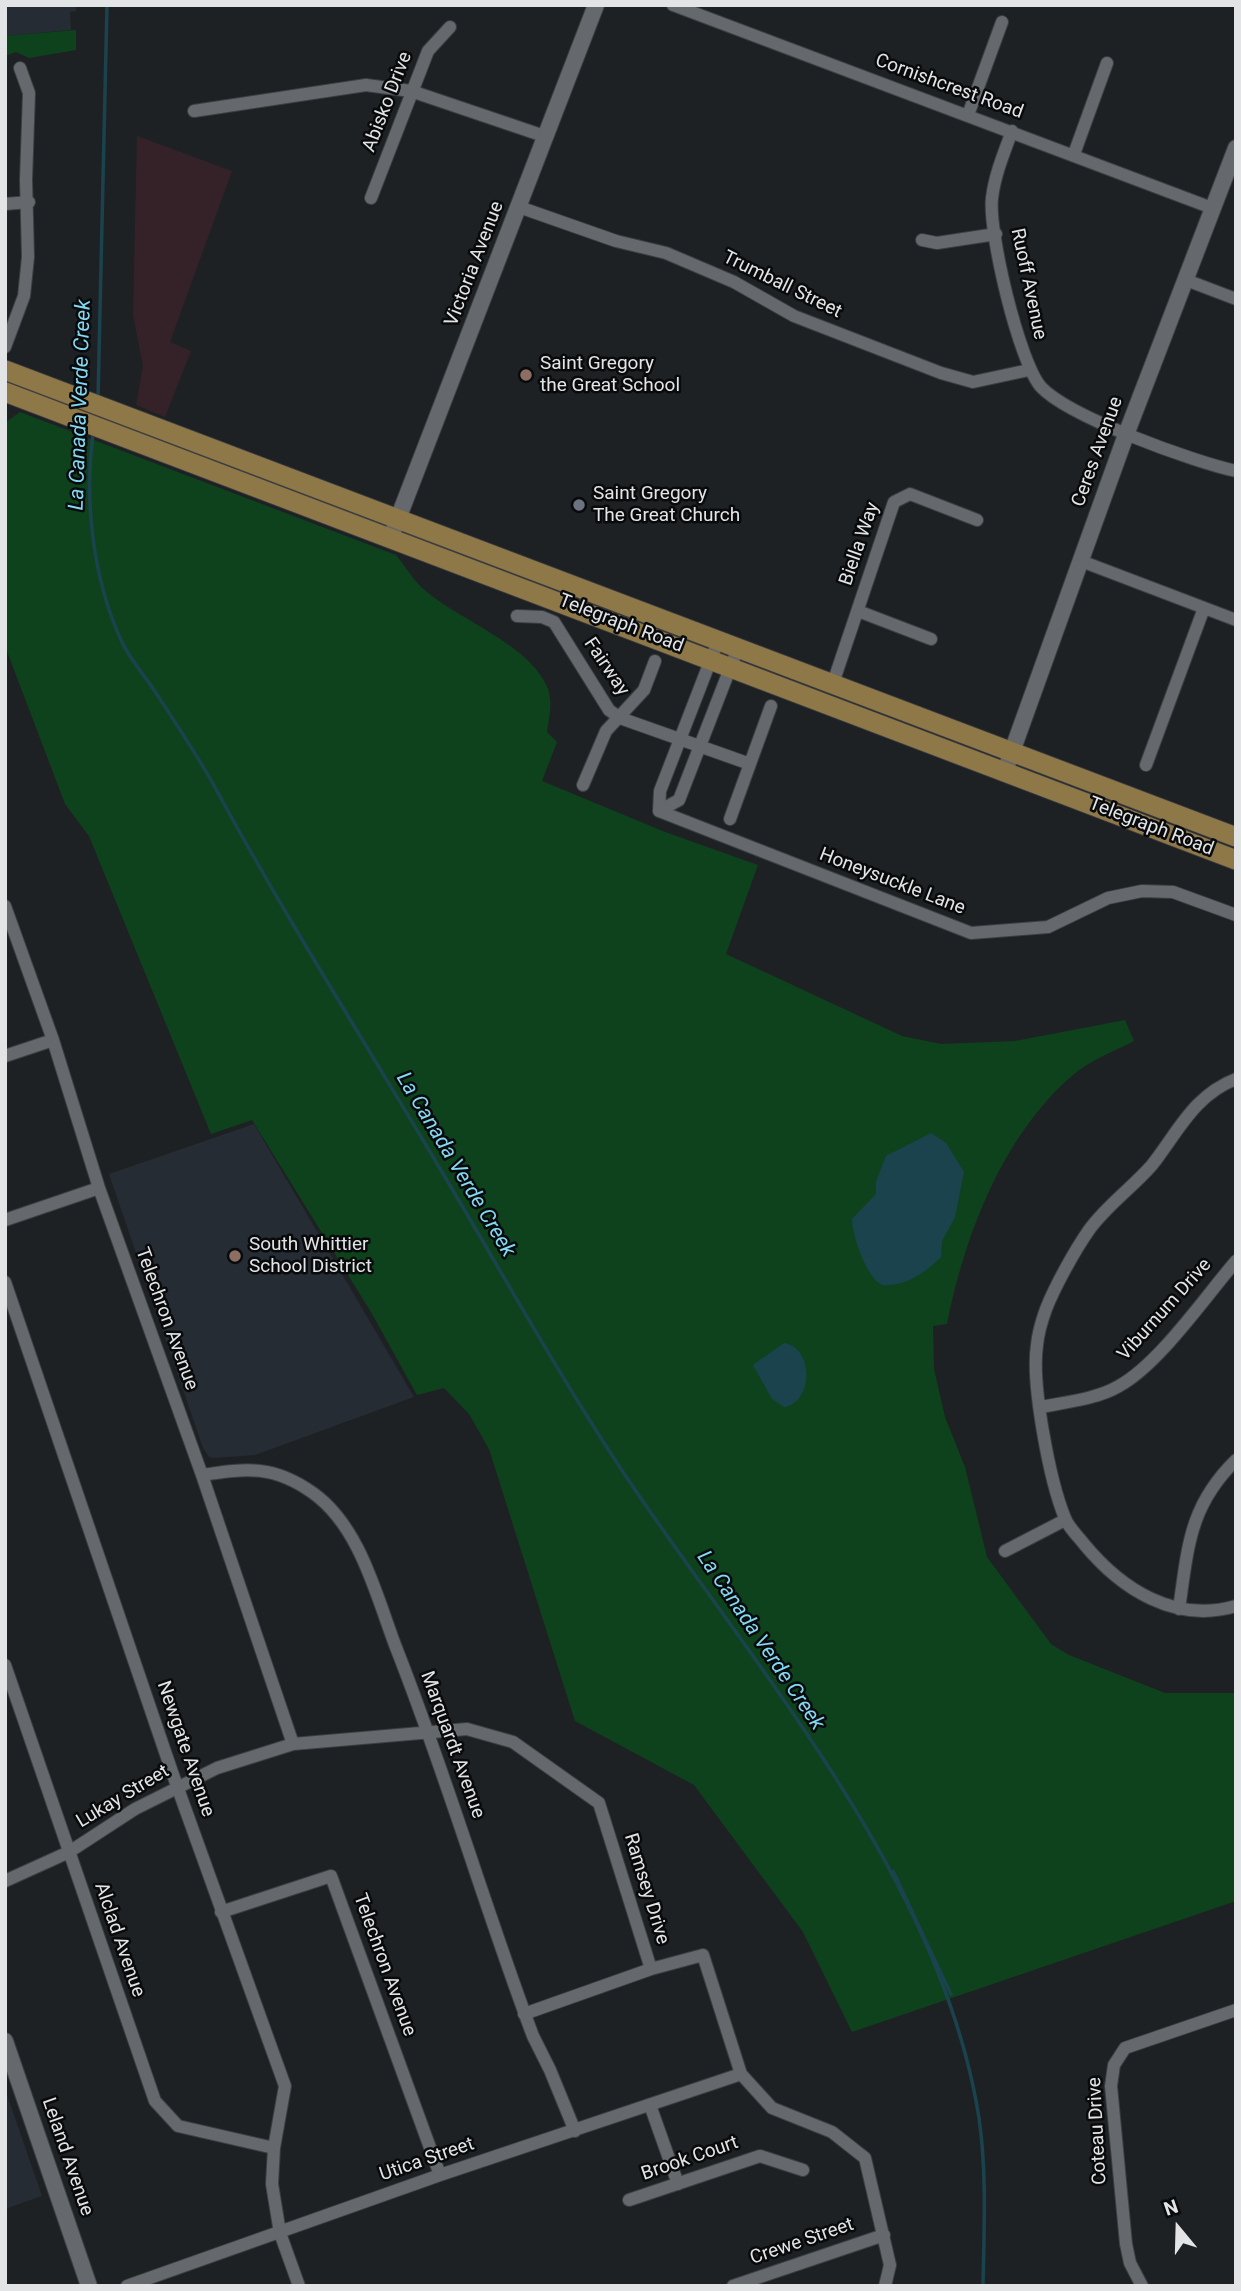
<!DOCTYPE html>
<html>
<head>
<meta charset="utf-8">
<style>
  body { margin:0 }
  #map { position:relative; width:1241px; height:2291px; overflow:hidden; background:#1e2124; font-family:Roboto,sans-serif }
  canvas { display:block }
  .frame { position:absolute; inset:0; border:7px solid #e2e4e6; pointer-events:none }
  .north { position:absolute; left:1143px; top:2193px; width:70px; height:70px; -webkit-text-stroke:5px #090a0c; paint-order:stroke; rotate:341deg; font-size:19px; font-weight:700; line-height:28px; text-align:center; color:#e2e4e6 }
  .north::after { content:''; display:block; margin:auto; width:24px; height:32px; background:#e2e4e6; clip-path:polygon(50% 0,100% 100%,50% 72%,0 100%) }
</style>
</head>
<body>
<div id="map">
<canvas width="1241" height="2291"></canvas>
<div class="frame"></div>
<div class="north">N</div>
</div>
<script>
const ctx = document.querySelector('canvas').getContext('2d');
ctx.lineJoin = 'round';
function fillPath(path, color) { ctx.fillStyle = color; ctx.fill(path, 'evenodd'); }
function trace(path, color, width, dash) { ctx.strokeStyle = color; ctx.lineWidth = width; ctx.lineCap = dash ? 'butt' : 'round'; ctx.setLineDash(dash || []); ctx.stroke(path); }
function write(font, color, halo, rows, align = 'center') {
  ctx.font = font + ' Roboto,sans-serif'; ctx.lineWidth = 5; ctx.setLineDash([]); ctx.textBaseline = 'middle'; ctx.strokeStyle = halo; ctx.fillStyle = color; for (const [text, x, y, turn = 0] of rows) {
    ctx.save(); ctx.translate(x, y); ctx.rotate((+turn || 0) * Math.PI / 180); ctx.textAlign = isNaN(turn) ? turn : align; if (halo) ctx.strokeText(text, 0, 0); ctx.fillText(text, 0, 0); ctx.restore();
  }
}
fillPath(new Path2D(`
  M137,136L232,171L170,342L191,351L165,417L136,405L143,366L133,315Z`), '#342228');
fillPath(new Path2D(`
  M5,5H76V11L70,12L71,30L5,36Z
  M254,1124L414,1397L255,1455L214,1458L209,1457L203,1448L109,1174Z
  M5,2089L42,2196L5,2209Z`), '#262c34');
fillPath(new Path2D(`
  M76,30V50L29,58L16,52L5,56V36Z
  M20,412L396,555C404,565 411,576 419,585C452,618 531,643 548,689C553,704 549,717 547,732L557,742L542,781L665,832L758,865L726,954L902,1036L941,1044L1015,1041L1125,1020L1134,1041C1115,1051 1090,1060 1073,1075C1002,1136 965,1235 947,1324L933,1326L934,1369L945,1417L965,1467L987,1557L1051,1644L1069,1655L1165,1693H1236V1901L852,2032L803,1932L694,1785L575,1721L489,1449L469,1414L444,1388L417,1395L371,1312L252,1120L211,1134L89,836L65,804L5,646V423Z`), '#0e421d');
fillPath(new Path2D(`
  M931,1133L946,1143L964,1172L955,1217L942,1241L941,1257C926,1272 905,1287 883,1285C867,1280 852,1235 852,1219L876,1194V1182L886,1156Z
  M784,1343C814,1348 814,1402 784,1407L772,1399L753,1365Z
  M894,1869L953,1995L950,1996L891,1871Z`), '#1b434e');
trace(new Path2D(`
  M98,398L107,5
  M93,434C84,500 93,579 121,640C128,656 140,670 150,684C173,719 197,754 217,791C286,918 363,1039 436,1162C499,1267 559,1376 627,1478C757,1671 942,1881 979,2118C987,2173 984,2230 983,2286`), '#1b434e', 3.5);
const minor = new Path2D(`
  M673,5L1212,208
  M194,111L366,85L411,91L547,137
  M968,115L1002,22
  M1012,131C1004,153 995,174 992,198C988,231 1019,362 1041,387C1069,417 1194,462 1236,471
  M1074,154L1107,63
  M371,198L428,51L450,27
  M5,204L29,202
  M519,207L616,241L666,253L734,282L794,316L941,373L973,382L1029,370
  M922,240L937,243L996,234
  M1186,280L1236,299
  M5,347L24,296L28,257L26,180L29,93L20,68
  M1081,561L1236,620
  M858,611L931,639
  M517,616L542,617L554,622L609,710L620,718L750,764
  M833,683L894,502L910,494L977,520
  M1146,765L1204,608
  M583,785L606,731L644,690L655,661
  M659,811L971,933L1048,927L1108,898L1142,891L1173,892L1236,915
  M659,811L679,800L738,648
  M659,811L660,791L718,641
  M730,819L771,706
  M5,906L53,1040L99,1188L202,1475L293,1744
  M5,1056L53,1040
  M1236,1079C1194,1095 1178,1132 1152,1165C1133,1187 1106,1206 1089,1230C1075,1250 1055,1286 1046,1309C1042,1320 1038,1334 1037,1345C1031,1384 1050,1482 1065,1518C1068,1527 1078,1536 1084,1544C1121,1589 1175,1624 1236,1606
  M5,1220L99,1188
  M5,1282L172,1772L285,2086L274,2148L272,2184L280,2233L299,2286
  M1041,1407C1066,1402 1097,1399 1119,1386C1159,1364 1205,1297 1236,1261
  M202,1475C247,1468 274,1465 313,1493C361,1527 377,1599 397,1650C447,1777 485,1908 533,2036L550,2070L575,2131
  M1005,1551L1065,1520
  M1179,1609C1188,1547 1189,1506 1236,1460
  M5,1665L155,2101L178,2126L274,2148
  M5,1881L69,1852L135,1809L217,1768L293,1744L467,1729L513,1742L599,1803L651,1969L703,1955L741,2074L772,2108L832,2132L865,2158L890,2265L885,2286
  M221,1912L331,1876L440,2175
  M524,2014L651,1969
  M650,2105L678,2184
  M629,2200L760,2156L803,2170
  M127,2286L440,2175L741,2074
  M733,2286L884,2235
  M1142,2286L1130,2263L1126,2244L1111,2086L1114,2065L1125,2048L1236,2010`);
const tertiary = new Path2D(`
  M394,529L596,5
  M1005,771L1127,432L1236,148
  M5,2041L89,2286`);
const primary = new Path2D(`
  M5,370L1236,837
  M5,392L1236,860`);
trace(minor, '#3c3e42', 14);
trace(tertiary, '#3c3e42', 18);
trace(primary, '#3c3e42', 21);
trace(minor, '#65686c', 12);
trace(tertiary, '#65686c', 16);
trace(primary, '#8f7847', 19);
for (const [x, y, r, color] of [
  [526,375,7,"#8d6e63"],
  [579,505,7,"#6b7280"],
  [235,1256,7,"#8d6e63"]
]) { const dot = new Path2D(); dot.arc(x, y, r, 0, 2 * Math.PI); ctx.fillStyle = color; ctx.fill(dot); trace(dot, '#090a0c', 2.5); }
write('19px', '#e2e4e6', '#090a0c', [
  ["Cornishcrest Road",949,87,20],
  ["Abisko Drive",388,102,-69],
  ["Victoria Avenue",475,264,-69],
  ["Ruoff Avenue",1028,284,78],
  ["Trumball Street",782,285,26],
  ["Ceres Avenue",1098,452,-70],
  ["Biella Way",860,544,-71],
  ["Telegraph Road",621,624,21],
  ["Fairway",606,667,56],
  ["Telegraph Road",1151,827,21],
  ["Honeysuckle Lane",892,882,21],
  ["Viburnum Drive",1165,1310,-48],
  ["Telechron Avenue",166,1319,70],
  ["Marquardt Avenue",452,1745,70],
  ["Newgate Avenue",185,1749,71],
  ["Lukay Street",123,1797,-31],
  ["Ramsey Drive",646,1889,73],
  ["Alclad Avenue",119,1940,71],
  ["Telechron Avenue",384,1965,70],
  ["Coteau Drive",1098,2131,-93],
  ["Leland Avenue",67,2157,71],
  ["Brook Court",690,2159,-19],
  ["Utica Street",427,2160,-19],
  ["Crewe Street",802,2242,-19]
]);
write('19px', '#e2e4e6', '#090a0c', [
  ["Saint Gregory",540,364],
  ["the Great School",540,386],
  ["Saint Gregory",593,494],
  ["The Great Church",593,516],
  ["South Whittier",249,1245],
  ["School District",249,1267]
], 'left');
write('italic 21px', '#83d9f2', '#090a0c', [
  ["La Canada Verde Creek",81,405,-88],
  ["La Canada Verde Creek",455,1165,59],
  ["La Canada Verde Creek",760,1641,56]
]);
</script>
</body>
</html>
